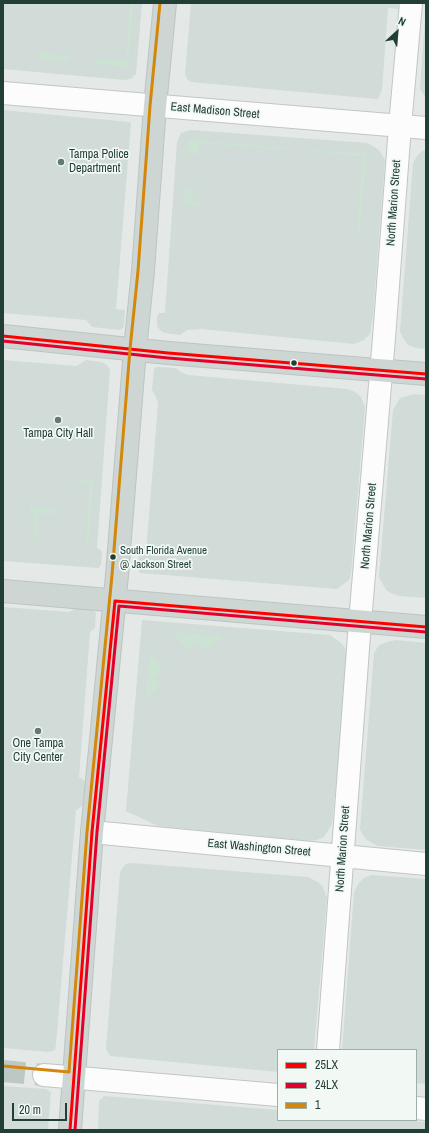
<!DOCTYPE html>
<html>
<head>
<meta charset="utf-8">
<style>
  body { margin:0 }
  #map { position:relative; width:429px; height:1133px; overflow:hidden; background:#e4e9e7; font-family:"Archivo Narrow",sans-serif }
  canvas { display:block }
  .frame { position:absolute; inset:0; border:4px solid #213e37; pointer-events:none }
  .legend { position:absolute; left:277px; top:1049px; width:140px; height:72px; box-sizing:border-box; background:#f2f9f5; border:1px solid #9eaea9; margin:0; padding:5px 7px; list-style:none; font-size:12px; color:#213e37 }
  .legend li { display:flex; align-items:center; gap:8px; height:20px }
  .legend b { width:20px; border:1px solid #9eaea9 }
  .north { position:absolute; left:377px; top:12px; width:40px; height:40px; -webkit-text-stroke:3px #f2f9f5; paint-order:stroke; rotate:26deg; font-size:11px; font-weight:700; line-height:16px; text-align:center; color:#213e37 }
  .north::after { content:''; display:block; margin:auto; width:14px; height:18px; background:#213e37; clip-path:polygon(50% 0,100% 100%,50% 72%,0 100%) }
  .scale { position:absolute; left:12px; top:1103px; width:55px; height:18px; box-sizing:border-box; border:2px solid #213e37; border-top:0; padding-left:5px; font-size:12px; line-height:14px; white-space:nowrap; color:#213e37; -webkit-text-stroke:3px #f2f9f5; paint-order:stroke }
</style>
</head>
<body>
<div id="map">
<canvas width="429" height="1133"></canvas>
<div class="frame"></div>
<ul class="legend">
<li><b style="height:5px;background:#f00"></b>25LX</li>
<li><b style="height:5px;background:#e4002b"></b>24LX</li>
<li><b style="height:5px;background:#d3870b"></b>1</li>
</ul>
<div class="north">N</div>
<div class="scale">20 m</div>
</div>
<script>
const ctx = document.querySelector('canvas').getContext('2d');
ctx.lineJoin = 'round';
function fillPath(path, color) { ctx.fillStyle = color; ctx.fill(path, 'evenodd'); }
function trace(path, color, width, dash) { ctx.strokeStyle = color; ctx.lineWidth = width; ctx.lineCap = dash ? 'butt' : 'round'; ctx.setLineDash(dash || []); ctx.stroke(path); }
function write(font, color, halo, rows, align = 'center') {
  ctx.font = font + ' "Archivo Narrow",sans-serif'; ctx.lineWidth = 3.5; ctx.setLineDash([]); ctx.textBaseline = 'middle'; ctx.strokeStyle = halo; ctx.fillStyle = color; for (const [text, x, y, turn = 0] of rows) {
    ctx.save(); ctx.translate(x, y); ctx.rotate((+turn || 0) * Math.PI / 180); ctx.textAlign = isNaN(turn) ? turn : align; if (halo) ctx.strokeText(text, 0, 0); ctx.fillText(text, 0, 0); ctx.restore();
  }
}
fillPath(new Path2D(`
  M3,3H142L136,74L131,79L124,80L3,69Z
  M191,3H398V9L388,8L382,90L379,97L377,99L191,82L188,80L185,75Z
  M426,5V98L420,89Z
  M3,110L129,122L131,123L116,309L125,310L124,325L123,328L120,330L92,327L86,320L3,313Z
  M191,130L368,143L379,150L385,160L373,315L370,334L364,340L354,344L201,329L187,330L180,335L165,333L161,331L157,326V318L159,313H165L177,143L181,133Z
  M426,150V349L416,348L408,345L403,338L400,331L413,163L417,156L422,151Z
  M3,360L77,366L86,360L102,362L107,365L110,370L97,548L101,550L102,552L101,564L99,568L3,561Z
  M157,367L176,368L181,372L188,375L347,389L355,392L361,397L365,407L351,574L349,580L337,589L140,573L138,569L139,555L141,553L146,552L158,404L156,397L152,390L154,370V368Z
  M414,394L426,395V598L399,596L391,593L386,590L379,577L393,410L400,398Z
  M3,607L69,612L76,608L93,610L96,613L95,628L90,632L79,777L88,783L85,804L76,810L56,1044L55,1050L50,1052L3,1048Z
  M142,620L330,635L341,643L345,648L348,661L332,824L324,837L317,840L309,841L158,826L126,811Z
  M396,640L426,643V850L378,846L367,840L362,834L360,829L374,653L379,645L387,642Z
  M132,863L308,877L316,881L322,885L327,897L314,1050H278V1072L110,1056L106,1049L120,872L123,867L126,864Z
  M371,875L426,879V1084L416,1083V1050H342L354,892L358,884L364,878Z
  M3,1086L46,1089L49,1091L51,1092L48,1130H3Z
  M104,1096L278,1110V1120H398L426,1122V1130H98L99,1101Z`), '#d1dbd7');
fillPath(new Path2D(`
  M130,3H133L128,67L95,64V58L126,60Z
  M39,53L69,56L68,62L39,60Z
  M188,140L277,147L288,148V150L199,143L198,154L187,153Z
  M311,150L366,154L360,232H357L363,156L311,152Z
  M185,188H193L192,201H199V206L184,205Z
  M78,479L93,480L89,543H86L90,483L77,482Z
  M30,506L54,508V514L39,513L37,538H33L35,514H29Z
  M172,632L223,636L205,650L198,641L187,650Z
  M150,653L163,670L154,677L161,686L145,699Z`), '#cce3d4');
trace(new Path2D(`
  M3,1071L44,1075`), '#bdc7c4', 22, [22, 11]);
const minor = new Path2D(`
  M92,832L426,864
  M328,1050L360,622L384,338L400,126L411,3`);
const tertiary = new Path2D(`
  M3,93L426,128
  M44,1075L278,1095
  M416,1108L426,1109`);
const primary = new Path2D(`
  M3,336L168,353L426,374
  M3,591L426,627
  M70,1130L92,832L117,575L135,349L143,271L155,106L165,3`);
trace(minor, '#c1c6c4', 24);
trace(tertiary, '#c1c6c4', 24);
trace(primary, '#bcc5c3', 24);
trace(minor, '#fbfcfb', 22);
trace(tertiary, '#fbfcfb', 22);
trace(primary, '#cdd6d3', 22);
trace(new Path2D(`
  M3,336L168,353L426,374
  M70,1130L92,832L115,601L426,627`), '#f00', 3);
trace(new Path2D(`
  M3,341L168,358L426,379
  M75,1130L97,832L119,606L426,632`), '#e4002b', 3);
trace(new Path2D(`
  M3,1066L69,1072L87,832L112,575L130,349L138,271L150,106L160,3`), '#d3870b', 3);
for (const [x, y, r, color] of [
  [61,162,4,"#657a75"],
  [294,363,3.5,"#213e37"],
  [58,420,4,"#657a75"],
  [113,557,3.5,"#213e37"],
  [38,731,4,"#657a75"]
]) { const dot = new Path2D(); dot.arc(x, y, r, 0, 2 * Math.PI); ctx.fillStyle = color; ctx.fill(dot); trace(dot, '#f2f9f5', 1.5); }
write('11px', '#213e37', '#f2f9f5', [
  ["South Florida Avenue",120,551],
  ["@ Jackson Street",120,565]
], 'left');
write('12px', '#213e37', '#f2f9f5', [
  ["East Madison Street",215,111,5],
  ["North Marion Street",394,203,-86],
  ["North Marion Street",369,526,-85],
  ["East Washington Street",259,848,5],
  ["North Marion Street",343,849,-86]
]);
write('12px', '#213e37', '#f2f9f5', [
  ["Tampa Police",69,155,"left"],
  ["Department",69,169,"left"],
  ["Tampa City Hall",58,434],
  ["One Tampa",38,744],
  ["City Center",38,758]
]);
</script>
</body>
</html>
